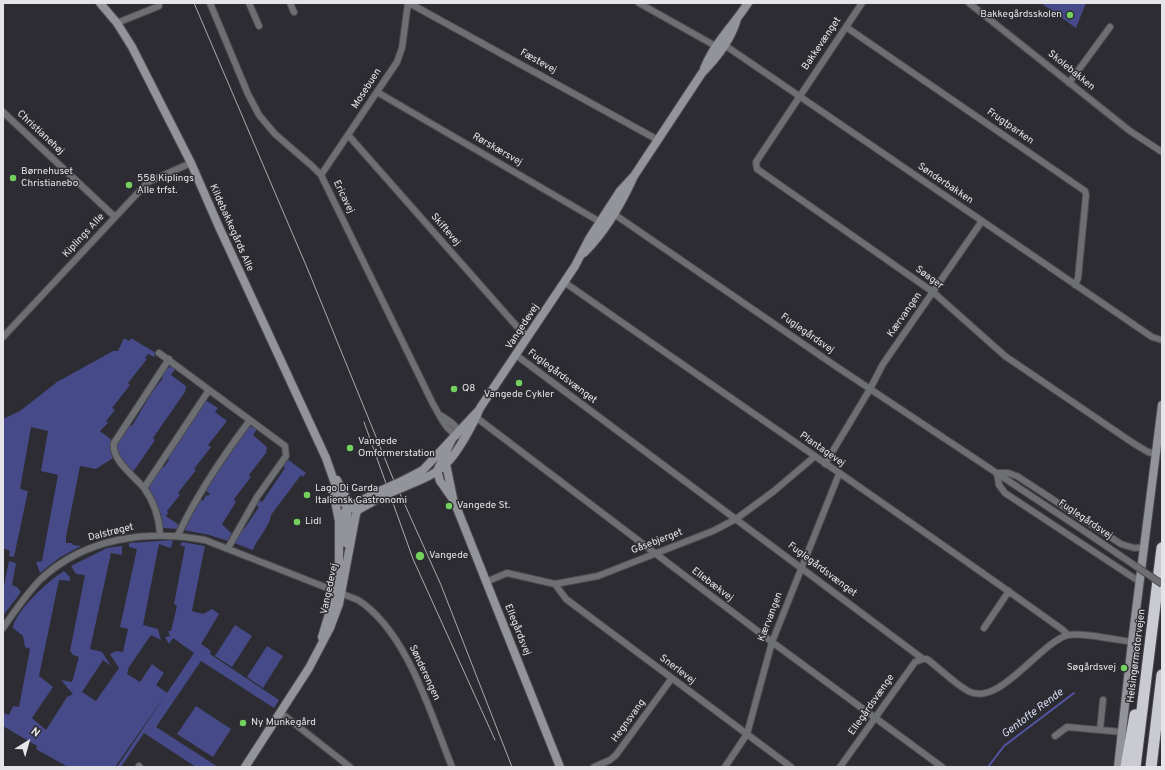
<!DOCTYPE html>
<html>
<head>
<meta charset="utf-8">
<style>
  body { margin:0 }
  #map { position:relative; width:1165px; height:770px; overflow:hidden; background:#2c2c32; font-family:Overpass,sans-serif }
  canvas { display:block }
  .frame { position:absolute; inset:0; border:4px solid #e5e5e9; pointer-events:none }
  .north { position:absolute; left:8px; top:722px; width:40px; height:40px; -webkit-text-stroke:3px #2c2c32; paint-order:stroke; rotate:37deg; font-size:11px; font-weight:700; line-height:16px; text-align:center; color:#e5e5e9 }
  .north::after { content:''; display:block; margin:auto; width:14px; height:18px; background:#e5e5e9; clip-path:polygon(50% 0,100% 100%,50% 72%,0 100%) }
</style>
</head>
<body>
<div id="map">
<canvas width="1165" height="770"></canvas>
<div class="frame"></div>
<div class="north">N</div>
</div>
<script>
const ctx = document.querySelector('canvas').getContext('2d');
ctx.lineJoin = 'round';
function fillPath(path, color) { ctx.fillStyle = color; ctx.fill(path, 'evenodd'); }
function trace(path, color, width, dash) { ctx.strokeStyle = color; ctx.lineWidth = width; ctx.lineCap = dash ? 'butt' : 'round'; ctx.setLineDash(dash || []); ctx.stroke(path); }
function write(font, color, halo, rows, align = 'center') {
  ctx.font = font + ' Overpass,sans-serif'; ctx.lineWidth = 3; ctx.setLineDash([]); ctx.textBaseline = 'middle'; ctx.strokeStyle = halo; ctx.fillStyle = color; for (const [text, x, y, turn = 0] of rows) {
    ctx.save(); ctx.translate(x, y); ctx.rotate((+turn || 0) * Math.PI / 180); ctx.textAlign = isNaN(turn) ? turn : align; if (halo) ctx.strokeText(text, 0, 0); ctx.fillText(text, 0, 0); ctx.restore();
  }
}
fillPath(new Path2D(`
  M1041,3H1086L1076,28Z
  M124,338L129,341L131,338L156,353L154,357L148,354L145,358L147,359L128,383L130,385L112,408L115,410L106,421L108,423L100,431L113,441C109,447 110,452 113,458L96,469L80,466L66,537V543H72L73,545L81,546L59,558L40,573L36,562L42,561L58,475L41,471L48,431L31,427L20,489L28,491L14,557L9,556L10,551L3,548V419L20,411L57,382L113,351H118Z
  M171,365L176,368L171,375L186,386L185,392L153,438L155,440L133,472L117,453V445L129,424L132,426L152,392L163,378L161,376L167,367L169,368Z
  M205,400L218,408L215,412L227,421L208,445L211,447L194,469L196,470L178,493L180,495L167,511L168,513L166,516L179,525L178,529L163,528L160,512L148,488L162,466L164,467L169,460L167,458Z
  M250,426L257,429L253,435L267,447L266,453L249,475L251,477L234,499L236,502L222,524L232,534L228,541L209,535L184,530L200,499L203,501L206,495L208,496L210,494L206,491L228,455Z
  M287,459L306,473L303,477L301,475L271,515C269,528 258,537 253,550L234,543L242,528L244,529L259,507L256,505L259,500L262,502L285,468L283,466Z
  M173,540L171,548L159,544L143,625L158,629L161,640L151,635L129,667L127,674L140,682L152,664L164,673L156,685L167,693L115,767H68L36,749L37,746L3,726V713L9,715L13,706L19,707L30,649L25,647L23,636L13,628C15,611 49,580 64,571L70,577V581L59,580L39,676L53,687L32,718L46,730L67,697L73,694L61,680L72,682L79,657L73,655L70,651L85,575L76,574L71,566L107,548L122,546V555L111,553L90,649L102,652L111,666L103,660L82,692L96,701L119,668L110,654L116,651L123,652L128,629L120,627L137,549L129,547V543Z
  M182,542L205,546L192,611L203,614L212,609L219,614L201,644L211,651L210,654L279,700L274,708L201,661L156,727L218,767H196L144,733L121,767H117L194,653L173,638L169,644L165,637L170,636L168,631H171L177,606L174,604L185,547L180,545Z
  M9,561L16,563L12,585L17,587L21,592L3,616V591Z
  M235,625L252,636L232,667L215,656Z
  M267,646L283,656L263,688L247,677Z
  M196,706L231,729L213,757L177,734Z`), '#474a88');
trace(new Path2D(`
  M988,767L1004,746L1074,693`), '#5355a5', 2);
const street = new Path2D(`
  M210,3L248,94L259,115L275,134L312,166L321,175L433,404C442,419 446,433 464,438
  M249,3L259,26
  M290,3L294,12
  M409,3L658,140
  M639,3L719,48
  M862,3L756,162L757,169L933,292L1005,356L1133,443L1148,452L1156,454
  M969,3L1130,131L1162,152
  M117,23L159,6V3
  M846,27L1085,191L1086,195L1078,278L1075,285
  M723,44L1152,337L1162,340
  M1069,83L1110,27
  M377,92L602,223
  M3,112L115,217
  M349,136L520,330L528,336
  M321,175L397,62L402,48L408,3
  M611,212L834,365L1090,535
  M564,282C730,398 898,512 1063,630L1068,635
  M3,337L148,182L191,163
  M159,353L285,446L286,456L257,497L228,548
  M516,355L923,659H927C940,669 954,683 968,691C999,708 1039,643 1068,635C1082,632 1117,640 1132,642
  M473,415L772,642L942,767
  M442,416L452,423L462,433
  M825,464L870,389L883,364L982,221
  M997,473L999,485L1005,493L1140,582
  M997,473H1008L1017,476L1121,544L1134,548L1145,547
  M144,488L209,390
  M160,534C159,517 154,502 144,488C134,476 111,460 114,443L169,359
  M178,535C197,494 223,456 250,420
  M486,582L507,573L555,584L598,576L713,531L736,519L774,491L814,457
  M555,584L566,599L791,767
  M3,628C15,611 26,594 41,579C85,538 147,529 205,540L358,600C407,631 431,715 452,767
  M984,628L1009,591
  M281,713L350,767
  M1100,730L1103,700
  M1055,736L1067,727L1122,732
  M139,766L140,767
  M594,767L610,760L616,755L672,678
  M725,767L747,734L772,642L839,474
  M840,767L915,662L923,659`);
const secondary = new Path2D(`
  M100,3L117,23L132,47L191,163L219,227L326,458L341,501L348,507L358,510
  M704,69C714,43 733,26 748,3
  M584,253C605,232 622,203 634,176L702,73C717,58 731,40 737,19
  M452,439L437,471L440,481L454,501L466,531L560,767
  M446,464L453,498
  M337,480L348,501L346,543
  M402,481L423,470L478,411
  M404,487C418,481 435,475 446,464C458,452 473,425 480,408L575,266L589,239L620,191L634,176
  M333,491L339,521
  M322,637L336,591L339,568V521L348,507L382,490
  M245,767L309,668L330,628L339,604L356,514L358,510L385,495
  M1118,767L1132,642L1162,405`);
const highway = new Path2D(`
  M1126,767L1135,715
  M1135,767L1162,548
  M1151,767L1162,675`);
trace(street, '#4a4a4f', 8);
trace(secondary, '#4a4a4f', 10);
trace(highway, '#4a4a4f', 13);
trace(street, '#6e6f72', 6);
trace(secondary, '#939499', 8);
trace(highway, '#c9cad2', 11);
trace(new Path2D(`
  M194,3L308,270L392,476L441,585L512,767
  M364,422L413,559L495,740`), '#ababaf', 1);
const streetBridge = new Path2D(`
  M1090,535L1162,584`);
const secondaryBridge = new Path2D(`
  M382,490L402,481
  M385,495L404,487`);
trace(streetBridge, '#4a4a4f', 8, []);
trace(secondaryBridge, '#4a4a4f', 10, []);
trace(streetBridge, '#6e6f72', 6);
trace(secondaryBridge, '#939499', 8);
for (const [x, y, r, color] of [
  [1070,15,4,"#72d25d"],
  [13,178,4,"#72d25d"],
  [129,185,4,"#72d25d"],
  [519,383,4,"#72d25d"],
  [454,389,4,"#72d25d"],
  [350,448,4,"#72d25d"],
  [307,495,4,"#72d25d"],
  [449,506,4,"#72d25d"],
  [297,522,4,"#72d25d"],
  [420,556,5,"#72d25d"],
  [1124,668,4,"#72d25d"],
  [243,723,4,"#72d25d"]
]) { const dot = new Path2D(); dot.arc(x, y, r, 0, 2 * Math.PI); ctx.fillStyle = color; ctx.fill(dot); trace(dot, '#2c2c32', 1.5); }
write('10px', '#e5e5e9', '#2c2c32', [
  ["Bakkegårdsskolen",1062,15,"right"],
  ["Børnehuset",21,172],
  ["Christianebo",21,184],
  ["558 Kiplings",137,179],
  ["Alle trfst.",137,191],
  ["Q8",462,389],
  ["Vangede Cykler",519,395,"center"],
  ["Vangede",358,442],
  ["Omformerstation",358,454],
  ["Lago Di Garda",315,489],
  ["Italiensk Gastronomi",315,501],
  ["Vangede St.",457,506],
  ["Lidl",305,522],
  ["Vangede",429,556],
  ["Søgårdsvej",1116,668,"right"],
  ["Ny Munkegård",251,723]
], 'left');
write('10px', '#e5e5e9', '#2c2c32', [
  ["Bakkevænget",822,44,-56],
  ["Fæstevej",538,62,29],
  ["Skolebakken",1071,71,39],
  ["Mosebuen",367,89,-57],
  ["Frugtparken",1010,127,35],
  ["Christianehøj",40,133,43],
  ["Rørskærsvej",497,150,30],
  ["Sønderbakken",945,184,34],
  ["Ericavej",343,197,64],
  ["Kildebakkegårds Alle",231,228,66],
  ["Skiftevej",445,230,49],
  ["Kiplings Alle",84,236,-47],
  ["Søager",929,278,36],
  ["Kærvangen",905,315,-55],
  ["Vangedevej",523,327,-57],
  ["Fuglegårdsvej",807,334,35],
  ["Fuglegårdsvænget",562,377,37],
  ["Plantagevej",822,450,35],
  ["Fuglegårdsvej",1085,520,34],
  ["Dalstrøget",111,533,-14],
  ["Gåsebjerget",657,542,-21],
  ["Fuglegårdsvænget",822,570,37],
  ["Ellebækvej",712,585,37],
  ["Vangedevej",330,589,-78],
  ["Kærvangen",771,617,-69],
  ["Ellegårdsvej",517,630,68],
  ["Helsingørmotorvejen",1137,656,-83],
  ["Snerlevej",677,670,37],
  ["Sønderengen",424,673,65],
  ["Ellegårdsvænge",872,705,-55],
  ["Hegnsvang",629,721,-54]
]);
write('italic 11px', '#d8dbf2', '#2c2c32', [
  ["Gentofte Rende",1033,714,-37]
]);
</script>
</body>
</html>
